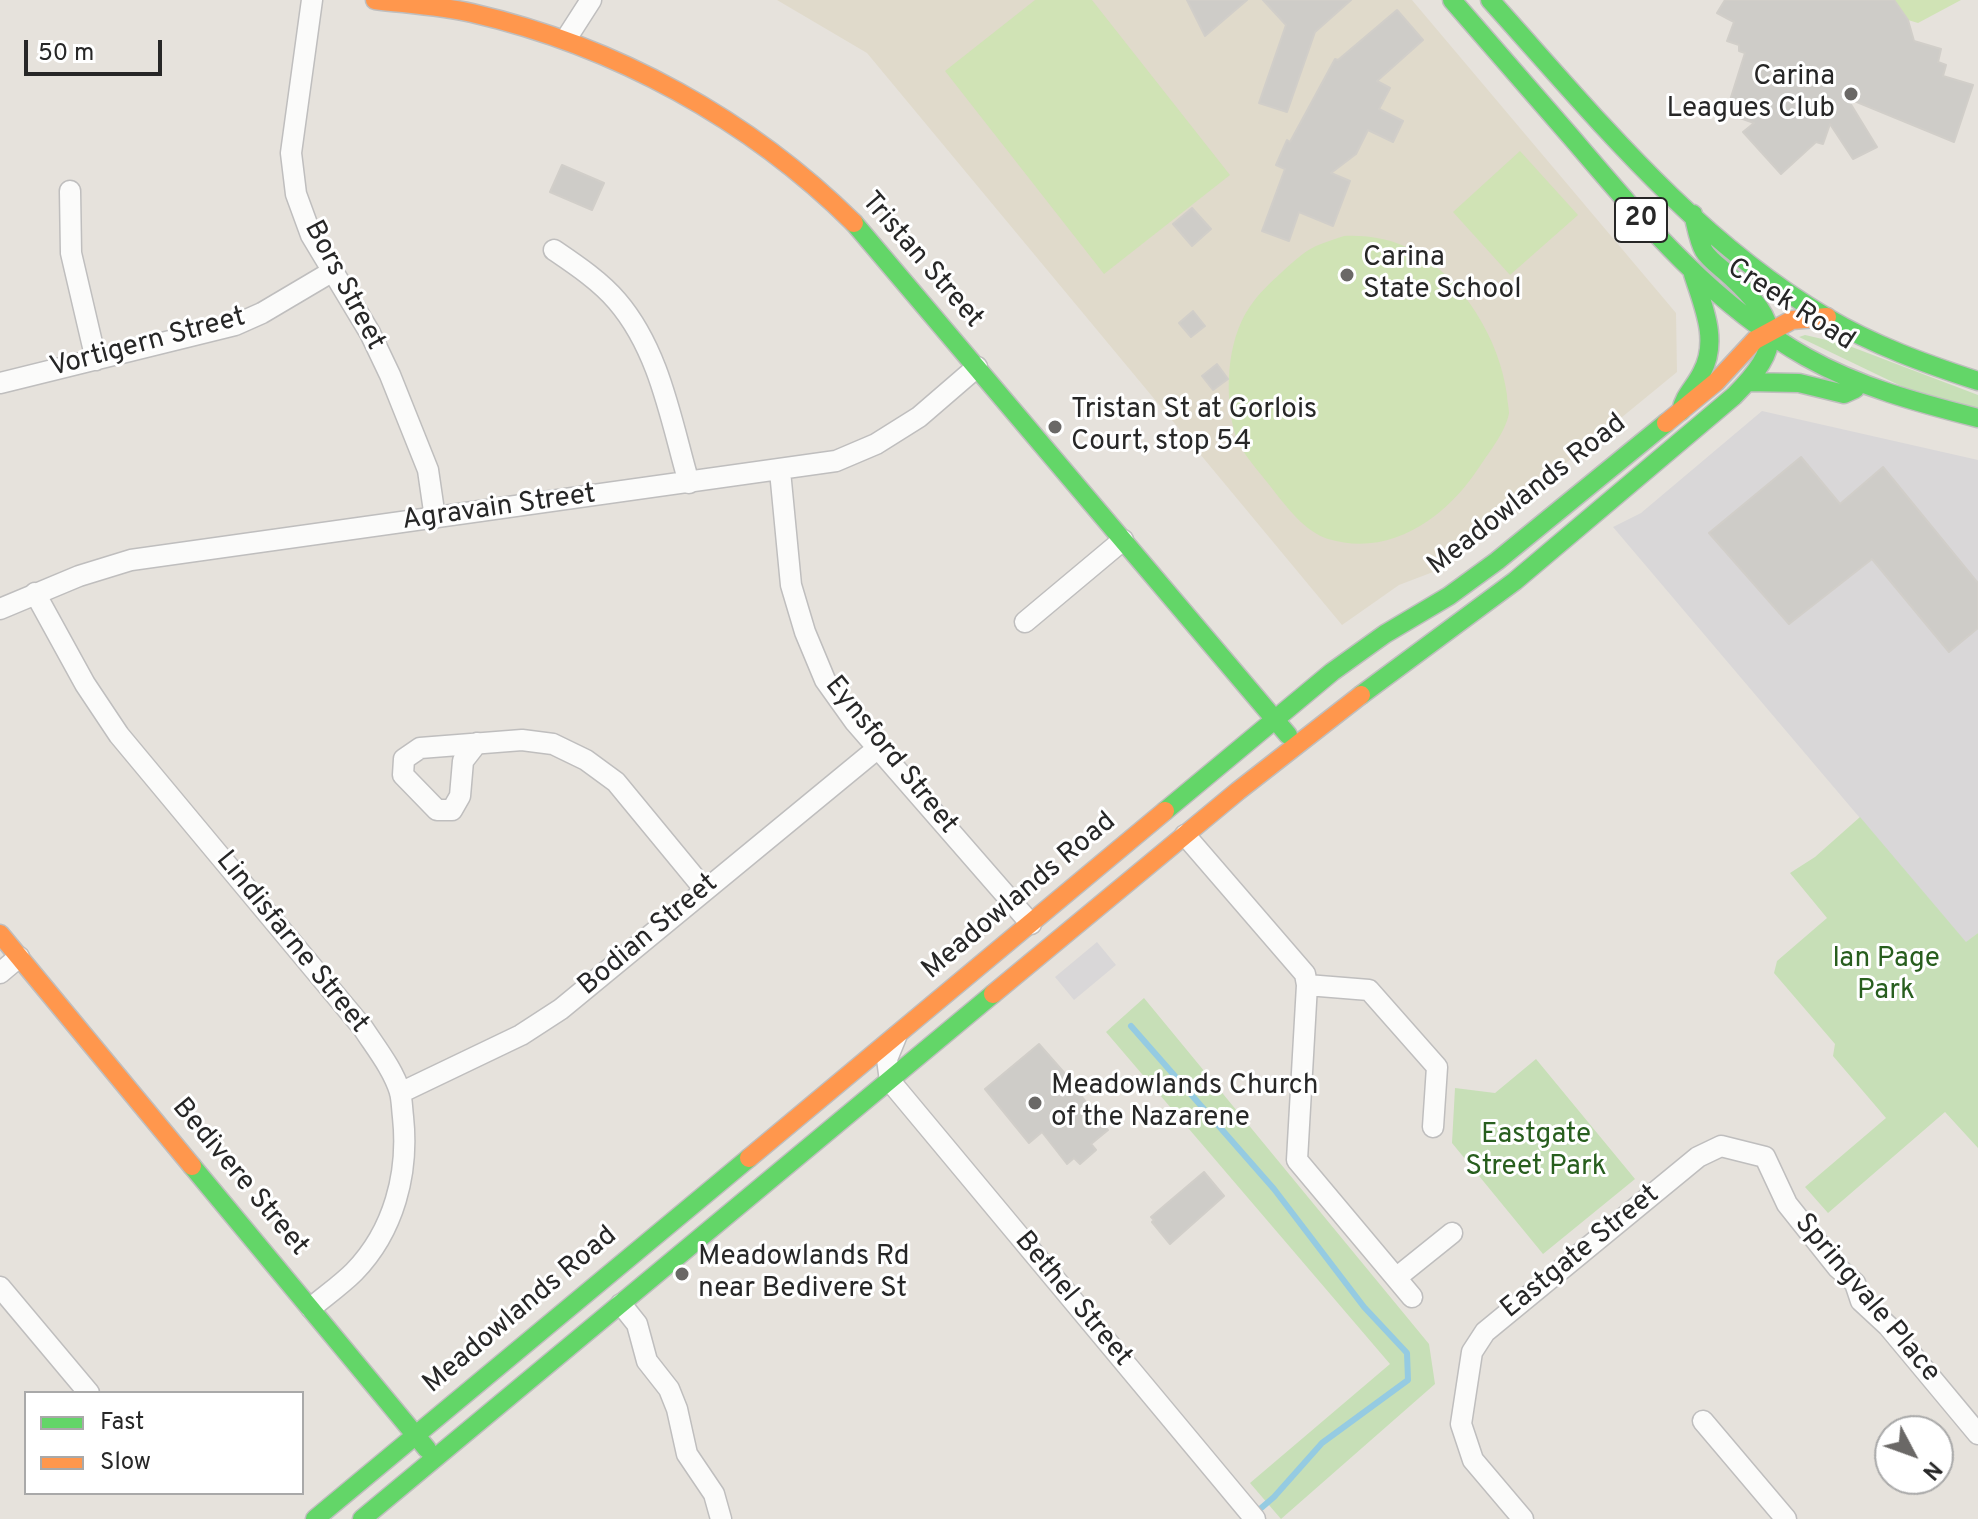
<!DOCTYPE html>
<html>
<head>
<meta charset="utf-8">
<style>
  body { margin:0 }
  #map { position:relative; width:1978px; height:1519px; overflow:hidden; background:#e6e2dc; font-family:Overpass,sans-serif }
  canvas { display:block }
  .legend { position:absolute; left:24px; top:1391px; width:280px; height:104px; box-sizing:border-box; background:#fff; border:2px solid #a9a9a9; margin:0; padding:10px 14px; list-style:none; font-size:24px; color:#272727 }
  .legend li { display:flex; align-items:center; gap:16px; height:40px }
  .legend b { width:40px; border:2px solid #a9a9a9 }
  .north { position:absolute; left:1874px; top:1415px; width:80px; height:80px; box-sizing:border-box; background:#fff; border:2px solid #a9a9a9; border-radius:50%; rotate:131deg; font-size:22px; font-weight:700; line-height:32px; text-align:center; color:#272727 }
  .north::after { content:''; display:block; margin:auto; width:28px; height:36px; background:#6a6866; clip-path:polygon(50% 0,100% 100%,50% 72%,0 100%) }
  .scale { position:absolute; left:24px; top:40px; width:138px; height:36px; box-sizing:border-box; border:4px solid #272727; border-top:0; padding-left:10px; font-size:24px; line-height:28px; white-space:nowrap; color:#272727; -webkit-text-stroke:6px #fff; paint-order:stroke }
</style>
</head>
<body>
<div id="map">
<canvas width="1978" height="1519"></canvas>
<ul class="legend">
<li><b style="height:10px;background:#63d668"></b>Fast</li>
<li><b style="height:10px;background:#ff974d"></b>Slow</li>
</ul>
<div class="north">N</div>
<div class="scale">50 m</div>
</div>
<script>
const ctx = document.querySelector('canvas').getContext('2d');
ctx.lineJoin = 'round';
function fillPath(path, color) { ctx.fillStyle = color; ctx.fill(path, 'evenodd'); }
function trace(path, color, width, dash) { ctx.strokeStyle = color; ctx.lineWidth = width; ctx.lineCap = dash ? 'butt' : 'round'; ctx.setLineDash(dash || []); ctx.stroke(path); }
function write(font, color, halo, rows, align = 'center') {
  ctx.font = font + ' Overpass,sans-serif'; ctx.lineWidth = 6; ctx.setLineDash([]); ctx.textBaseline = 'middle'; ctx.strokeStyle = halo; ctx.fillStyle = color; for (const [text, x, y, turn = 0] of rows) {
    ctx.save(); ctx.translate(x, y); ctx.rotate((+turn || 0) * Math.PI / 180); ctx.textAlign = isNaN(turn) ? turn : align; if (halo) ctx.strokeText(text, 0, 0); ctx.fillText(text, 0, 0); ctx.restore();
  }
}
fillPath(new Path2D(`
  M1762,411L1978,460V933L1966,943L1613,527L1641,513Z
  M1097,942L1116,965L1074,1000L1055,977Z`), '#d9d7d8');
fillPath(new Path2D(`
  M777,0H1412L1676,313L1677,372L1433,572L1399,585L1342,625L867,53Z`), '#e0dacb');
fillPath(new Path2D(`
  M1805,335L1844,344L1978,395V411L1928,399L1799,337Z
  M1860,817L1966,942L1978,933V1148L1945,1112L1828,1213L1805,1187L1886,1118L1833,1056L1835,1044L1774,973L1777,961L1827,918L1790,873L1815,857Z
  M1144,998L1429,1344L1435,1384L1281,1519L1250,1483L1390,1364L1106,1032Z
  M1536,1059L1635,1179L1543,1254L1452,1143L1455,1088L1495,1093Z`), '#c7dfb7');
fillPath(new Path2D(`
  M1035,0H1092L1230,175L1104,274L945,71Z
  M1894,0H1961L1918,23L1908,20Z
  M1520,151L1578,215L1510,275L1453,212Z
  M1344,236C1368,235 1393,239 1414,251C1463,279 1500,340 1507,395C1507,400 1509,408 1509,413C1506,431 1490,451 1480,466C1447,517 1391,558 1328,539C1306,532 1288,509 1274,491C1264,477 1241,453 1236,437C1224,398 1226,342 1249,308C1258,294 1270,283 1282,272C1292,263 1303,252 1316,246C1325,242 1335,239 1344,236Z`), '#d0e3b5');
trace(new Path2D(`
  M1131,1026L1274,1189L1364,1307L1407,1353L1408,1380L1322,1443L1274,1497L1253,1515`), '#95cbe2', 6);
const building = new Path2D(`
  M1187,0H1247L1205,36Z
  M1263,0H1351L1315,32L1287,112L1259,103L1286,25Z
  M1725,0H1894L1908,20L1914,41L1941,49L1938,62L1946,65L1943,76L1973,85L1954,142L1847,98L1877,147L1853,159L1830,124L1823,144L1816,142L1781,174L1743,132L1754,123L1726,113L1745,53L1739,51V45L1727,41L1734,22L1717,13Z
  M1397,10L1423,40L1377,81L1390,88L1379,109L1403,121L1393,142L1368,130L1356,154L1331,173L1350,181L1333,226L1299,212L1289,241L1262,231L1285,169L1276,165L1287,140L1290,142L1335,59L1338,60Z
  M562,165L604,183L592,210L550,192Z
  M1192,208L1211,229L1192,246L1173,224Z
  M1193,311L1205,326L1191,337L1179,323Z
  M1217,364L1228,379L1213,390L1202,376Z
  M1801,457L1840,504L1883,467L1978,583V628L1949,652L1872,559L1789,624L1709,533Z
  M1039,1044L1075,1085L1073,1086L1082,1097L1108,1130L1091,1144L1096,1150L1080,1164L1074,1158L1067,1164L1042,1132L1029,1143L985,1089Z
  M1204,1172L1224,1196L1170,1244L1152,1222L1154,1220L1151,1217Z`);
fillPath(building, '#ceccc8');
trace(building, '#d1cec9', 2);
const street = new Path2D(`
  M312,0L291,153L296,194L311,235L370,333L390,375L428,470L435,518
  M566,39L591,0
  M70,191L71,253L96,360
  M554,250C576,265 600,281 617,301C660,351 671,421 689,483
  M0,383L235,325L262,313L333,271
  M780,471L791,585L805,632L825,680L855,722L1031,924
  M35,593L85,684L119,735L363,1028C376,1048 393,1069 400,1092C402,1100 402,1109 403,1117C409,1173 394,1231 354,1272C341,1285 325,1296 311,1308
  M0,609L79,576L131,560L836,461L876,444L919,417L977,367
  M1025,622L1123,540
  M477,743L463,761L460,796L452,810H437L403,775L404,759L420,748L522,740L553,744L586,760L616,782L705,890
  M1185,835L1305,974L1307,985L1297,1160L1412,1297
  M0,973L19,957
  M1307,985L1369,990L1437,1067L1433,1127
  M896,1037L887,1059L890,1081L1255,1519
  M400,1093L521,1035L561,1009L878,748
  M1396,1278L1452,1233
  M0,1287L89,1393
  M621,1304L637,1324L647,1361L669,1389L677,1409L687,1454L714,1494L721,1519
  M1703,1421L1786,1519
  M1523,1519L1473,1460L1461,1424L1472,1352L1485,1332L1698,1157L1721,1146L1765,1157L1787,1204L1838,1268L1855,1283L1861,1301L1888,1326L1978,1434`);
const fast = new Path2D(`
  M1452,0C1492,46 1532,92 1572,138C1641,219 1712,304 1806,357C1859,387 1919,403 1978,418
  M1490,0C1593,114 1692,238 1826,317C1873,345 1926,364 1978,381
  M854,223L1288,735
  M1748,382L1799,383L1844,394L1855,389
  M1681,411C1684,395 1695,387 1702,372C1719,340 1703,306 1693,274
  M1361,695L1515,581L1734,396C1783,347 1781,323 1731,277C1723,269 1709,260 1704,251C1698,240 1696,225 1693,214
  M1165,811L1332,672L1385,634L1449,596L1497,561L1666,423
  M192,1166L427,1449
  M315,1519L749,1158
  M362,1519L993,994`);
const slow = new Path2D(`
  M375,0C407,4 440,6 472,13C615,46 749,119 854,223
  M1666,423L1716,382L1755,340L1792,320L1827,317
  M0,934L192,1166
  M993,994L1238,791L1361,695
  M749,1158L1165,811`);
trace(street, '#bfbebe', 23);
trace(fast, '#bfbebe', 21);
trace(slow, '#bfbebe', 21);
trace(street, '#fbfbfa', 20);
trace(fast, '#63d668', 18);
trace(slow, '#ff974d', 18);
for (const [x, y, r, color] of [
  [1851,94,8,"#6a6866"],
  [1347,275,8,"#6a6866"],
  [1055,427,8,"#6a6866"],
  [1035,1103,8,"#6a6866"],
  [682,1274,8,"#6a6866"]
]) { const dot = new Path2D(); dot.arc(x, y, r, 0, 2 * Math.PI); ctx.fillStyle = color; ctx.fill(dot); trace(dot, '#fff', 3); }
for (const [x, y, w] of [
  [1641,220,52]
]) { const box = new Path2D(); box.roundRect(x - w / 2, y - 22, w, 44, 6); ctx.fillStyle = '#fff'; ctx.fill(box); trace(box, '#272727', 2); }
write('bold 26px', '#272727', null, [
  ["20",1641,220]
]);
write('28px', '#272727', '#fff', [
  ["Carina",1835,78,"right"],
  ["Leagues Club",1835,110,"right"],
  ["Carina",1363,259],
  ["State School",1363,291],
  ["Tristan St at Gorlois",1071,411],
  ["Court, stop 54",1071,443],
  ["Meadowlands Church",1051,1087],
  ["of the Nazarene",1051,1119],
  ["Meadowlands Rd",698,1258],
  ["near Bedivere St",698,1290]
], 'left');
write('28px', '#272727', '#fff', [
  ["Tristan Street",921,261,49],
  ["Bors Street",343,286,62],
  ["Creek Road",1790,306,33],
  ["Vortigern Street",148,344,-15],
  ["Meadowlands Road",1528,496,-38],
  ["Agravain Street",499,509,-8],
  ["Eynsford Street",890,756,51],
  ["Meadowlands Road",1020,897,-40],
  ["Bodian Street",649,936,-40],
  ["Lindisfarne Street",291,943,51],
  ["Bedivere Street",239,1178,50],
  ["Eastgate Street",1581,1253,-39],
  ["Springvale Place",1866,1299,50],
  ["Bethel Street",1072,1300,50],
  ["Meadowlands Road",521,1311,-40]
]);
write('28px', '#285e1e', '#fff', [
  ["Ian Page",1886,960],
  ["Park",1886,992],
  ["Eastgate",1536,1136],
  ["Street Park",1536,1168]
]);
</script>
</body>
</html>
